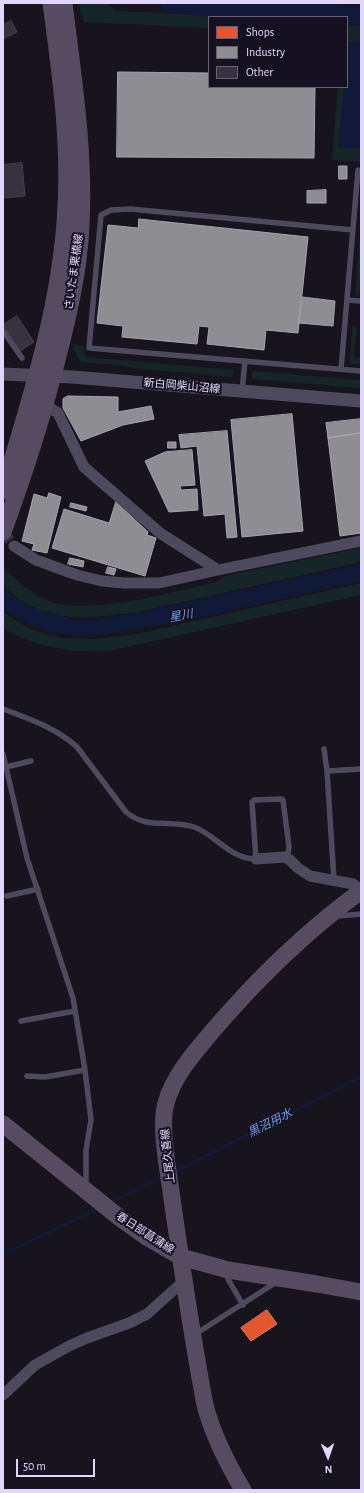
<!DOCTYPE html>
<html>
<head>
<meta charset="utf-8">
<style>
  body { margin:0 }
  #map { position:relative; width:364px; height:1493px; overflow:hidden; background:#17141e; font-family:"Alegreya Sans",sans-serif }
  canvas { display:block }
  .frame { position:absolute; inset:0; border:4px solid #e0d7fa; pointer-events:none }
  .legend { position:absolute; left:208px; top:16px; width:140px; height:72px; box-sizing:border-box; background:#161121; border:1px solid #676078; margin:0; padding:5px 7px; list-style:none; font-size:12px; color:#e0d7fa }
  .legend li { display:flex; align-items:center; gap:8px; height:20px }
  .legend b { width:20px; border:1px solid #676078 }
  .north { position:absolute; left:308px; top:1437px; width:40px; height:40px; -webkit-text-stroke:3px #161121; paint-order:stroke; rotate:178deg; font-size:11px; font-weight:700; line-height:16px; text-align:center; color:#e0d7fa }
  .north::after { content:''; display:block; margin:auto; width:14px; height:18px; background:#e0d7fa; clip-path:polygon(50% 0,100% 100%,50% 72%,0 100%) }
  .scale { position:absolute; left:16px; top:1459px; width:79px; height:18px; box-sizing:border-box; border:2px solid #e0d7fa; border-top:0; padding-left:5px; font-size:12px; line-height:14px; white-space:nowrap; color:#e0d7fa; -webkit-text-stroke:3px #161121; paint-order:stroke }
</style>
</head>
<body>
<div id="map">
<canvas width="364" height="1493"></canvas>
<div class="frame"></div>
<ul class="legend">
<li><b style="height:11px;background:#e4572e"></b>Shops</li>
<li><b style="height:11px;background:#8d8d92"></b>Industry</li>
<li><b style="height:11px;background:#373240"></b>Other</li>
</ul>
<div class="north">N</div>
<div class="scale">50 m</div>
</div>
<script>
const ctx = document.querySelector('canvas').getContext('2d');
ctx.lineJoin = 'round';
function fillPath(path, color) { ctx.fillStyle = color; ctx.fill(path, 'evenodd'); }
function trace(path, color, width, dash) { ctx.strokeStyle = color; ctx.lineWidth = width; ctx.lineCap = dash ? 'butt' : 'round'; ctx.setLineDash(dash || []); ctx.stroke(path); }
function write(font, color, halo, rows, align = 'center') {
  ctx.font = font + ' "Alegreya Sans","Noto Sans JP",sans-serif'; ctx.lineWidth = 4; ctx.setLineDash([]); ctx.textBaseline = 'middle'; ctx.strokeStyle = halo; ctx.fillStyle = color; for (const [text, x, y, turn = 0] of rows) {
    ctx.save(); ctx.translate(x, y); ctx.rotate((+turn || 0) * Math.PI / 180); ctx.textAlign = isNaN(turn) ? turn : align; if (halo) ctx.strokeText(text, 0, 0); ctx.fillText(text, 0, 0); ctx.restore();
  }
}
fillPath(new Path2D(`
  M78,3H106L117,11L243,17H209V28L84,22Z
  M347,22L361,23V162L332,160L338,87H347Z
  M361,222V288L359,295H355Z
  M352,326L357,327L354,358H361V364H352L350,361Z
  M74,344L84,346L85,357L233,370L232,377L133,368L118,365L81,362L73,348Z
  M252,371L361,380V388L252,379Z
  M361,548V562L138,612C87,619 43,626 3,585V567C17,580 29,592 46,600C84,618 175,591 217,582L224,576Z
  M361,583V595L114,650C103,650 91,651 80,651C55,650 24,641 3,628V612L30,629L61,638L94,639L137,634Z`), '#152528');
fillPath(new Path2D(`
  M348,41L361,42V149L338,147L344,87H347Z
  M361,564V581L189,620L102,635L78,637L43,630L19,620L3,609V587L9,593L31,607L76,620L101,619L132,614Z`), '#111938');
const shops = new Path2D(`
  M267,1310L277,1324L251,1341L241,1328Z`);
fillPath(shops, '#e4572e');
trace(shops, '#e37d6b', 1);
const industry = new Path2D(`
  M118,72L209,73V87H315L314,158L117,157Z
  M339,166H347V179H339Z
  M326,190V203H307V191Z
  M139,219L308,237L298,333L266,330L264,350L207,344L209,327L199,326L197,344L122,337L123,326L97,323L108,225L138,228Z
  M302,297L335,301L333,326L299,323Z
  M68,396L118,397V412L151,406L154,419L123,425L81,441L63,408V399Z
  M292,414L303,531L242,537L231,420Z
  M361,419V433L328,438L326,423Z
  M227,431L237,537L227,538L225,514L204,516L197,446L181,448L179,435Z
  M361,433V533L340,536L328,438Z
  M168,442H176V448H168Z
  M192,450L195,485L180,486L181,490L197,489L198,510L169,512L145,461L165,452Z
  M49,493L61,497L47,553L32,550L34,544L22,541L34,494L47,498Z
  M116,502L148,532L147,535L156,538L145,576L52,548L64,509L109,523Z
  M71,503L87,507L86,511L70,507Z
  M70,558L84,561L83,567L68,564Z
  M108,567L116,569L114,575L106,573Z`);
fillPath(industry, '#8d8d92');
trace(industry, '#a6a3b1', 1);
trace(new Path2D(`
  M178,1170L361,1077
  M113,1201L160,1178
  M3,1253L15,1249L95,1210`), '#111938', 3);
trace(new Path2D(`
  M170,3L216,8L315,11L361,17`), '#111938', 19);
const building = new Path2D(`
  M11,21L17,32L3,39V25Z
  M22,163L25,196L3,198V165Z
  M17,316L34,342L20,351L3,325Z`);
fillPath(building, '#373240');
trace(building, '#454051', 1);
trace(new Path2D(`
  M3,532L14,546`), '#35313f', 11, [11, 5.5]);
trace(new Path2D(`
  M353,230L130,209L111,210L101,215L89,348L361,371
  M347,300L361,301
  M3,331L22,358
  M341,369L358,170
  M242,391L245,361
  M3,709C30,719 56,728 77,747L126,812C147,830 170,819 194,827C216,835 230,859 256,859L252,802L254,800L282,799L283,800L289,847L287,859
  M324,749L327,771L334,880
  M3,754L27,858L73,998L85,1070L91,1120L86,1150V1186
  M6,767L31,761
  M327,771L361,769
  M7,896L38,889
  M337,914L338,916L361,914
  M21,1021L75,1011
  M27,1076L45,1077L85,1070
  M228,1271V1279L243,1305
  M194,1335L278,1281`), '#4e4a5d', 5.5);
trace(new Path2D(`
  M45,405L58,413L84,467L160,533L218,570
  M14,546L36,560L77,575L102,581L124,583H159L218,570L361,541
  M256,859L285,857L290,860L298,868L310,876L353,884L361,891
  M3,1395L35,1365L69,1346L87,1338L129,1323L147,1314L185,1280`), '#4e4a5d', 11);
trace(new Path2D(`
  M3,374L72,377L361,401`), '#4e4a5d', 13);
trace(new Path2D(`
  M3,491C29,403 58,315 65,223C71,148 61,77 51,3
  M3,532C24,475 43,416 58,356C69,313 79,270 81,226C85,151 73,77 64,3
  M3,1124L120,1218L148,1238L181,1257L228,1270L317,1284L361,1292
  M243,1490C227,1463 213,1436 205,1405C192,1337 182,1268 172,1199C169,1174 159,1126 166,1103C173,1077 193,1054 210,1034C255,981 305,932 361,891`), '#574b62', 17);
write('11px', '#e0d7fa', '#161121', [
  ["さいたま栗橋線",74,272,-82],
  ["新白岡柴山沼線",182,386,5],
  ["上尾久喜線",168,1156,-96],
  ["春日部菖蒲線",145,1233,33]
]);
write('italic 12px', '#729fec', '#161121', [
  ["星川",181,616,-11],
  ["黒沼用水",270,1123,-27]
]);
</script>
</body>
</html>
